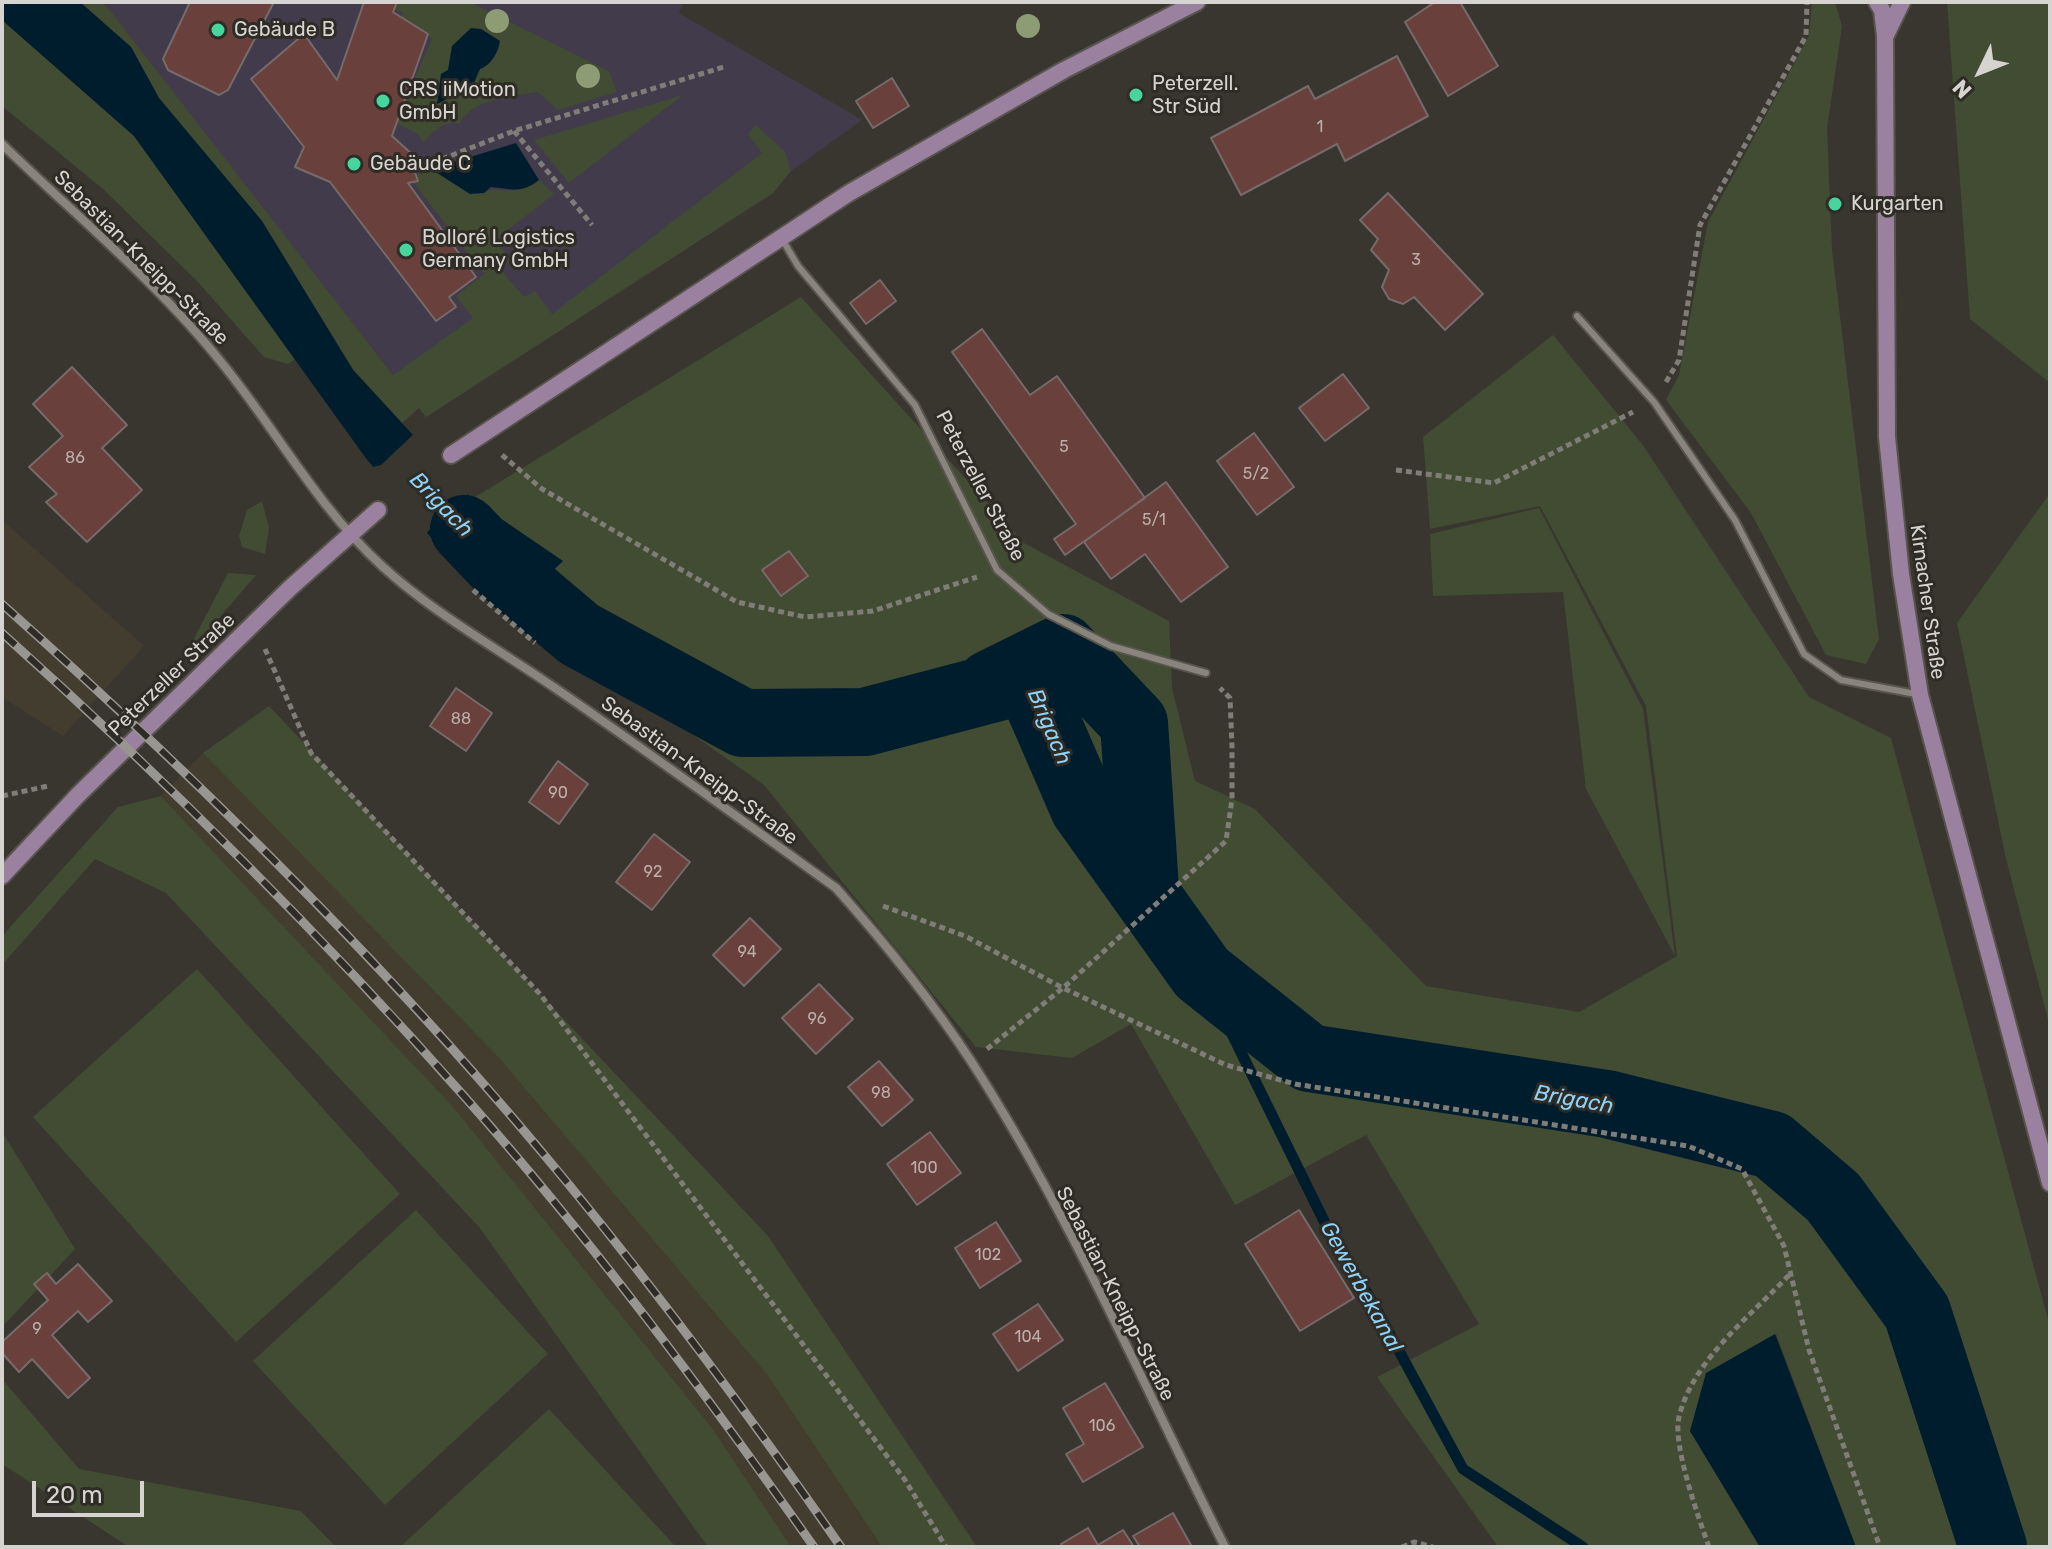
<!DOCTYPE html>
<html>
<head>
<meta charset="utf-8">
<style>
  body { margin:0 }
  #map { position:relative; width:2052px; height:1549px; overflow:hidden; background:#39362f; font-family:Rubik,sans-serif }
  canvas { display:block }
  .frame { position:absolute; inset:0; border:4px solid #d6d4d0; pointer-events:none }
  .north { position:absolute; left:1940px; top:32px; width:80px; height:80px; -webkit-text-stroke:6px #2f2c25; paint-order:stroke; rotate:227deg; font-size:22px; font-weight:700; line-height:32px; text-align:center; color:#d6d4d0 }
  .north::after { content:''; display:block; margin:auto; width:28px; height:36px; background:#d6d4d0; clip-path:polygon(50% 0,100% 100%,50% 72%,0 100%) }
  .scale { position:absolute; left:32px; top:1481px; width:112px; height:36px; box-sizing:border-box; border:4px solid #d6d4d0; border-top:0; padding-left:10px; font-size:24px; line-height:28px; white-space:nowrap; color:#d6d4d0; -webkit-text-stroke:6px #2f2c25; paint-order:stroke }
</style>
</head>
<body>
<div id="map">
<canvas width="2052" height="1549"></canvas>
<div class="frame"></div>
<div class="north">N</div>
<div class="scale">20 m</div>
</div>
<script>
const ctx = document.querySelector('canvas').getContext('2d');
ctx.lineJoin = 'round';
function fillPath(path, color) { ctx.fillStyle = color; ctx.fill(path, 'evenodd'); }
function trace(path, color, width, dash) { ctx.strokeStyle = color; ctx.lineWidth = width; ctx.lineCap = dash ? 'butt' : 'round'; ctx.setLineDash(dash || []); ctx.stroke(path); }
function write(font, color, halo, rows, align = 'center') {
  ctx.font = font + ' Rubik,sans-serif'; ctx.lineWidth = 6; ctx.setLineDash([]); ctx.textBaseline = 'middle'; ctx.strokeStyle = halo; ctx.fillStyle = color; for (const [text, x, y, turn = 0] of rows) {
    ctx.save(); ctx.translate(x, y); ctx.rotate((+turn || 0) * Math.PI / 180); ctx.textAlign = isNaN(turn) ? turn : align; if (halo) ctx.strokeText(text, 0, 0); ctx.fillText(text, 0, 0); ctx.restore();
  }
}
fillPath(new Path2D(`
  M101,2H684L679,13L862,120L791,171L773,193L426,417Z`), '#413b4c');
fillPath(new Path2D(`
  M2,520L144,646L63,736L2,697Z
  M203,753L500,1059L769,1377L882,1547H791L712,1428L455,1109L161,796Z`), '#433d30');
fillPath(new Path2D(`
  M80,2H101L112,13L393,375L473,318L456,296L487,272L483,273L410,178L431,169L470,194C502,183 513,200 539,180L554,194L495,240L511,259L501,270L524,297L535,291L552,314L762,153L748,134L756,125L785,152L791,171L773,193L426,417L419,408L402,423L353,369L262,221L159,98L131,47Z
  M378,2H469L609,71L617,92L558,110L538,92C512,96 474,98 459,124C443,120 433,132 423,143L419,135L396,123L432,38L399,23L403,13ZM481,29L500,41C498,52 492,65 480,69L473,85L438,104L441,74L448,70L452,46Z
  M1812,2H1835L1842,26L1827,128L1832,250L1879,639L1866,664L1826,655L1751,513L1666,400L1679,375L1708,222L1809,36Z
  M1947,2H2050V383L1970,319Z
  M2,20L134,136L295,359L288,364L264,357L198,282L103,189L2,106Z
  M683,95L569,183L534,140Z
  M801,297L1024,543L1169,621L1172,688L1195,781L1255,809L1426,986L1579,1012L1677,956L1646,706L1540,506L1430,529L1423,437L1553,335L1642,444L1809,697L1891,738L2050,1327V1547H1856L1776,1334L1690,1431L1760,1547H1498L1377,1377L1479,1324L1366,1135L1235,1205L1131,1024L1072,1058L976,1047L764,785L514,608L562,561L472,499Z
  M2050,493V1027L2006,859L1957,623Z
  M262,501L269,528L265,554L242,547L239,536L247,510Z
  M1539,508L1643,709L1675,956L1586,789L1563,592L1433,596L1430,534Z
  M228,573L256,575L183,660Z
  M269,706L768,1236L977,1547H882L769,1377L500,1059L203,753Z
  M161,796L455,1109L712,1428L791,1547H708L479,1227L166,893L95,859L2,965V936L118,807Z
  M197,969L400,1194L236,1342L33,1117Z
  M2,1132L75,1249L2,1327Z
  M416,1210L548,1354L385,1505L253,1361Z
  M2,1379L79,1469L301,1511L336,1547H129L2,1464Z
  M549,1409L676,1547H400Z`), '#414c33');
fillPath(new Path2D(`
  M2,2H80L131,47L159,98L262,221L353,370L472,499L563,561L514,608L497,598L438,546L365,457L134,136L2,20Z
  M471,28L481,29L500,41C498,53 491,65 480,69L473,85L437,104L441,74L448,70L452,46Z
  M516,143L539,180C521,194 512,189 491,187L484,193L470,194L431,169Z
  M1775,1334L1856,1547H1760L1690,1431L1706,1373Z`), '#001d2d');
fillPath(new Path2D(`
  M416,432L470,492L424,535L369,468L381,465Z`), '#39362f');
trace(new Path2D(`
  M1202,973L1326,1225L1373,1303L1463,1469L1583,1547`), '#001d2d', 11);
trace(new Path2D(`
  M464,529L500,567L579,634L743,723L865,722L1028,679L1084,808L1202,973L1309,1058L1607,1104L1772,1145L1833,1197L1917,1312L1993,1547
  M990,684L1063,648L1134,723L1145,889`), '#001d2d', 68);
const building = new Path2D(`
  M190,2H274L228,90L219,95L168,70L163,59Z
  M364,2H397L393,12L428,34L392,136L414,156L411,161L418,181L408,183L476,277L449,297L456,307L436,321L330,182L295,167L304,147L251,79L304,34L337,80Z
  M1435,2H1460L1498,66L1448,96L1405,22Z
  M1397,56L1428,116L1345,161L1337,144L1241,195L1211,138L1308,86L1315,99Z
  M892,78L909,106L873,128L856,101Z
  M1388,193L1483,294L1445,330L1414,297L1403,304L1389,299L1382,287L1389,270L1371,250L1378,239L1360,220Z
  M880,280L896,301L866,324L850,303Z
  M982,329L1030,395L1057,376L1145,498L1065,555L1054,539L1076,524L952,352Z
  M72,367L127,425L102,448L142,490L87,542L46,502L57,494L29,467L63,436L33,404Z
  M1343,374L1369,408L1325,441L1299,408Z
  M1254,433L1294,487L1257,515L1217,461Z
  M1166,482L1228,567L1181,602L1145,554L1111,579L1084,542Z
  M789,551L808,576L781,596L762,570Z
  M456,688L492,713L466,751L430,726Z
  M558,761L588,784L559,824L529,802Z
  M654,834L690,862L652,910L616,882Z
  M750,918L781,949L744,986L713,955Z
  M819,984L853,1019L816,1054L782,1018Z
  M879,1061L913,1100L882,1126L848,1087Z
  M930,1132L961,1173L917,1205L887,1164Z
  M1299,1210L1354,1298L1300,1331L1245,1244Z
  M996,1222L1021,1261L980,1288L955,1248Z
  M78,1264L112,1301L88,1322L78,1311L52,1335L90,1378L68,1398L32,1359L19,1372L2,1353V1342L48,1300L34,1284L47,1273L56,1284Z
  M1038,1304L1063,1340L1018,1371L993,1334Z
  M1105,1383L1143,1447L1083,1482L1066,1454L1084,1444L1063,1408Z
  M1173,1513L1192,1547H1140L1133,1536Z
  M1088,1528L1098,1545L1123,1530L1134,1547H1062L1061,1544Z`);
fillPath(building, '#6a403c');
trace(building, '#766b6a', 2);
const lane = new Path2D(`
  M782,239L798,266L915,405L997,570L1048,614L1111,646L1206,673
  M1577,316L1654,402L1735,520L1804,654L1841,680L1916,694`);
const street = new Path2D(`
  M2,144C75,215 157,282 221,362C276,429 317,507 382,566C433,613 497,648 555,688C650,753 743,821 836,888C885,943 931,1000 971,1061C1070,1214 1143,1385 1225,1547`);
const secondary = new Path2D(`
  M1877,2L1882,10L1885,36L1887,437L1901,574L1920,695L2050,1183
  M1886,35L1902,2
  M451,455L849,193L1064,70L1197,2
  M2,876L78,795L290,588L378,510`);
trace(lane, '#57544e', 10);
trace(street, '#57544e', 12);
trace(secondary, '#57544e', 20);
trace(new Path2D(`
  M514,131L592,225
  M414,170L514,131L727,66
  M1666,382L1679,360L1700,225L1806,36L1807,2
  M502,455L542,489L737,602L805,617L873,611L977,577
  M1396,470L1494,483L1633,412
  M473,590L535,643
  M265,649L311,753L540,994L905,1480L946,1547
  M2,796L48,786
  M883,906L965,936L1063,988L1226,1065L1295,1084L1688,1146L1742,1169L1784,1246L1809,1350L1880,1547
  M987,1049L1063,988L1226,841L1232,799V746L1230,698L1220,688
  M1402,1547L1414,1542L1433,1547
  M1709,1547C1699,1519 1672,1444 1679,1417C1693,1359 1752,1315 1791,1273`), '#807d78', 5, [6, 4]);
trace(lane, '#89857d', 6);
trace(street, '#89857d', 8);
trace(secondary, '#99819f', 16);
const rail = new Path2D(`
  M2,604C205,785 398,976 570,1186C666,1303 755,1423 841,1547
  M2,633C164,778 319,932 463,1095C590,1238 704,1391 814,1547`);
trace(rail, '#989691', 9);
trace(rail, '#2f2c25', 6, [18]);
ctx.fillStyle = '#8d9c75';
for (const [x, y] of [
  [497,21],
  [1028,26],
  [588,76]
]) { ctx.beginPath(); ctx.arc(x, y, 12, 0, 2 * Math.PI); ctx.fill(); }
for (const [x, y, r, color] of [
  [218,30,8,"#48d49d"],
  [1136,95,8,"#48d49d"],
  [383,101,8,"#48d49d"],
  [354,164,8,"#48d49d"],
  [1835,204,8,"#48d49d"],
  [406,250,8,"#48d49d"]
]) { const dot = new Path2D(); dot.arc(x, y, r, 0, 2 * Math.PI); ctx.fillStyle = color; ctx.fill(dot); trace(dot, '#2f2c25', 3); }
write('16px', '#bbafab', null, [
  ["1",1320,127],
  ["3",1416,260],
  ["5",1064,447],
  ["86",75,458],
  ["5/2",1256,474],
  ["5/1",1154,520],
  ["88",461,719],
  ["90",558,793],
  ["92",653,872],
  ["94",747,952],
  ["96",817,1019],
  ["98",881,1093],
  ["100",924,1168],
  ["102",988,1255],
  ["9",37,1329],
  ["104",1028,1337],
  ["106",1102,1426]
]);
write('20px', '#d6d4d0', '#2f2c25', [
  ["Gebäude B",234,30],
  ["Peterzell.",1152,84],
  ["Str Süd",1152,107],
  ["CRS iiMotion",399,90],
  ["GmbH",399,113],
  ["Gebäude C",370,164],
  ["Kurgarten",1851,204],
  ["Bolloré Logistics",422,238],
  ["Germany GmbH",422,261]
], 'left');
write('20px', '#d6d4d0', '#2f2c25', [
  ["Sebastian-Kneipp-Straße",141,258,45],
  ["Peterzeller Straße",980,486,62],
  ["Kirnacher Straße",1927,602,82],
  ["Peterzeller Straße",172,675,-44],
  ["Sebastian-Kneipp-Straße",699,771,36],
  ["Sebastian-Kneipp-Straße",1115,1294,63]
]);
write('italic 22px', '#8dd2fa', '#2f2c25', [
  ["Brigach",441,505,46],
  ["Brigach",1049,727,67],
  ["Brigach",1574,1100,10],
  ["Gewerbekanal",1361,1287,61]
]);
</script>
</body>
</html>
